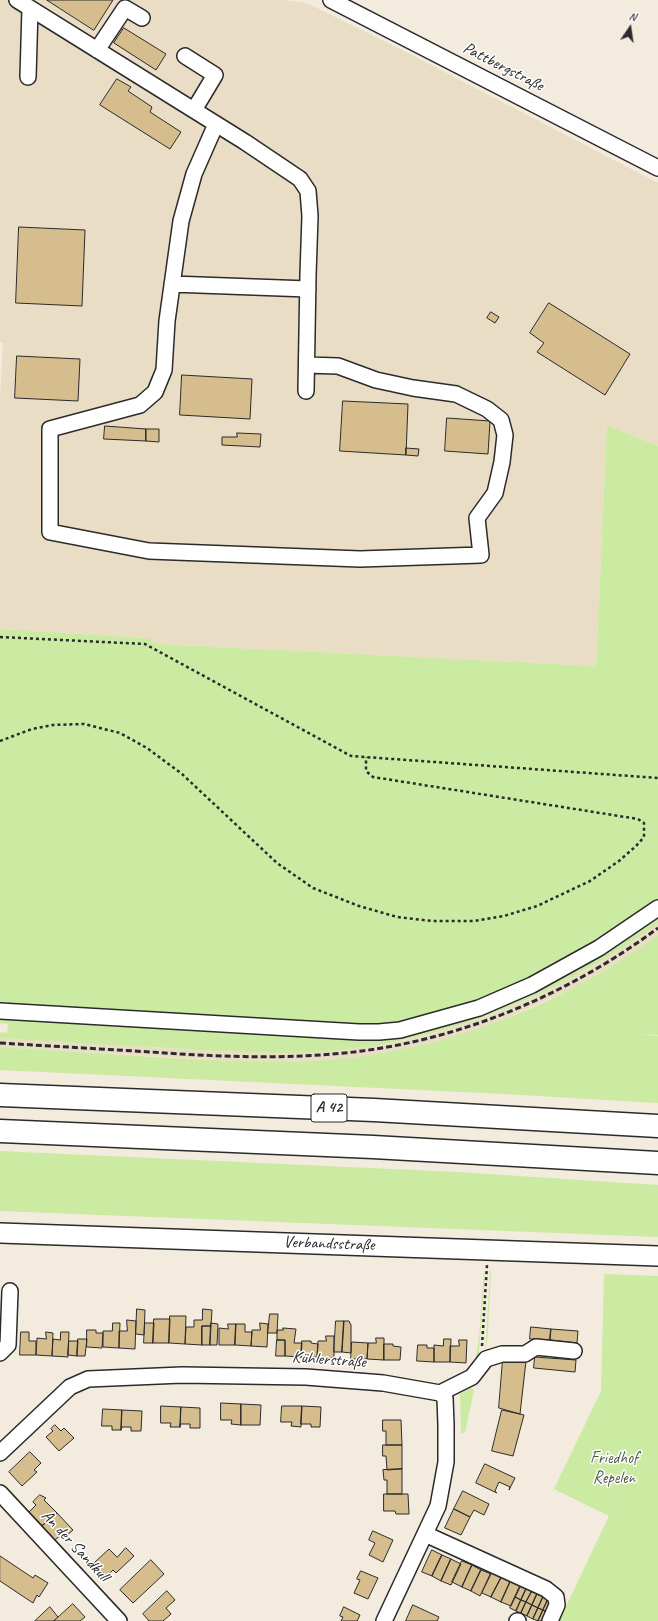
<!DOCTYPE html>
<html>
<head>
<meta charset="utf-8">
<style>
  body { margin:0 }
  #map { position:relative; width:658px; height:1621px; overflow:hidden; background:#f3ebdd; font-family:Caveat,sans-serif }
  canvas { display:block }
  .north { position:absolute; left:610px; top:8px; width:40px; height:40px; -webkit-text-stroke:3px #fff; paint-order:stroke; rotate:13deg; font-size:11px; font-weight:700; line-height:16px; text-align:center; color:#2b2b2b }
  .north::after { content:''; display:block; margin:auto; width:14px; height:18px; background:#2b2b2b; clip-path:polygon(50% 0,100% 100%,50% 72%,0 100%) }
</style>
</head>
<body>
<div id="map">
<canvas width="658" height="1621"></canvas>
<div class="north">N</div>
</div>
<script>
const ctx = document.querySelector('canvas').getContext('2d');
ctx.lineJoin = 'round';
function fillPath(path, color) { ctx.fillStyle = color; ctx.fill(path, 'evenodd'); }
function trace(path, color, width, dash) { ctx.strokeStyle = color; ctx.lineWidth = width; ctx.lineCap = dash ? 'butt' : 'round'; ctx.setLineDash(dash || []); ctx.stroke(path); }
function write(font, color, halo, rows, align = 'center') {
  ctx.font = font + ' Caveat,sans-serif'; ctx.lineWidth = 3; ctx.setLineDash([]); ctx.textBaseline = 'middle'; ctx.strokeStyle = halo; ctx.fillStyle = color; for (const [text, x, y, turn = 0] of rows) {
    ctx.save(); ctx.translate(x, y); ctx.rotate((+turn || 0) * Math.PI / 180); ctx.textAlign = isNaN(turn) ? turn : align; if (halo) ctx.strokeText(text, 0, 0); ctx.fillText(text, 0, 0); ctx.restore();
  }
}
fillPath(new Path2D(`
  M0,0H285L307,3L412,55L658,183V446L607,425L596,666L159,644L148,638L0,629V398L3,343L0,342Z
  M658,923V935L630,955L578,986L496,1023L456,1037L389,1053L347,1059L267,1063L0,1047V1038L230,1052L287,1053L340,1050L398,1042L431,1034L485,1017L522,1002L588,969Z`), '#eaddc5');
fillPath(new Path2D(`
  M607,425L658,446V923C565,991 457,1038 341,1050C284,1056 226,1052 169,1048C113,1045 56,1042 0,1038V1032L7,1033L8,1024L0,1023V629L148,638L159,644L596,666Z
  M658,935V1035L636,1034L658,1036V1103L503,1094L0,1070V1047C57,1051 115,1054 172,1058C231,1061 289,1065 348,1058C461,1045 566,1002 658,935Z
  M0,1151L458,1172L658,1185V1237L0,1211Z
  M484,1270L485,1275L478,1366L473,1375L479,1338Z
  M490,1271H491L488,1332L485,1355Z
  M604,1274L658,1276V1621H559L609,1516L554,1489L601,1391Z
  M471,1388L474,1390L465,1433H461L460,1394Z`), '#cbeba3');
const building = new Path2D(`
  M47,0H113L94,30Z
  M124,28L166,54L156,70L114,43Z
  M117,79L131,87L128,91L152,107L150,112L181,132L170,149L100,105Z
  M19,227L85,230L82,306L16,303Z
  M549,303L630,354L605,395L537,352L544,343L530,333Z
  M491,312L499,317L495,323L487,318Z
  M17,356L80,359L78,401L15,398Z
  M182,375L252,379L250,419L180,415Z
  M343,401L408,404L406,455L340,451Z
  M447,418L490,421L488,454L445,451Z
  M105,426L146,429V441L104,439Z
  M146,429H159V442L146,441Z
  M237,433L261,434L260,447L222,445V437H237Z
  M406,448L419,449L418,456L406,455Z
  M137,1309L145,1310L144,1335L136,1334Z
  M203,1309L212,1310L211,1326H202V1345L185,1344L186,1327H194V1320H202Z
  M270,1314H278L277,1333H268Z
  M170,1316H186L185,1344L169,1343Z
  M154,1319H170L169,1343H153Z
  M127,1320L136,1321L135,1349L119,1348V1331H127Z
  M336,1321H344L342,1352H334Z
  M344,1321H349L351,1325V1353L342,1352Z
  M113,1323H120L119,1348L103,1347V1331H112Z
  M145,1323H154L153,1343H144Z
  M211,1323L218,1324L217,1345H210Z
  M260,1323L268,1324L267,1347L251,1346L252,1330H260Z
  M228,1324H236L235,1345H219V1328L228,1329Z
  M236,1324H245V1332H252L251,1346L235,1345Z
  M202,1326H211L210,1345H202Z
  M531,1327L551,1329L550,1340L530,1339Z
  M283,1328L296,1329L294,1343H302L301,1357L285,1356V1340H277V1330H283Z
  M551,1329L578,1331L577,1343L550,1340Z
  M87,1330H96V1333H103L102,1348L87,1347Z
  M21,1332H29V1341H36V1355H20Z
  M46,1332L53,1333L52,1356L36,1355L37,1338L46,1339Z
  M61,1332H69L68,1357L52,1356L53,1339L60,1340Z
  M326,1336H334V1358L317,1357L318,1341H326Z
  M376,1338H384V1360L367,1359L368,1343H376Z
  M78,1339H87L85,1356H77Z
  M444,1339H451L450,1362H434V1345L443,1346Z
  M277,1340H285V1356H276Z
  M459,1340H467L466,1363L450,1362V1346H459Z
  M69,1341H78L77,1356L68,1355Z
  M302,1341H311V1343L318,1344L317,1357H301Z
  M352,1342L368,1343L367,1359H351Z
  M384,1344H393V1346L401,1347L400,1360H384Z
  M418,1345H427V1348H434V1362L417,1361Z
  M535,1357L576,1360L575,1372L534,1368Z
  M503,1359L526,1361L520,1414L499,1408Z
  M221,1403L241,1404V1425L231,1424L232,1420H221Z
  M241,1404L261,1405L260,1425H241Z
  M161,1406L181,1407L180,1427H170L171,1423H161Z
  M282,1406H302L301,1427L291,1426L292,1422H281Z
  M302,1406L321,1407L320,1427H311V1424H301Z
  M181,1407L200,1408V1428H190V1424H180V1427Z
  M103,1409L122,1410L121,1430H112V1426H102Z
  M122,1410L142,1411L141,1431H131V1427H122L121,1430Z
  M502,1410L524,1415L513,1456L492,1451Z
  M383,1420H401L402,1445H386V1431H383Z
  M55,1425L61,1431L64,1428L74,1438L59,1451L46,1437L53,1431L51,1429Z
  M383,1445H402V1469L387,1470L386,1456H383Z
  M30,1452L41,1463L34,1470L37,1472L22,1486L9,1472Z
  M485,1464L515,1478L509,1490L510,1487L499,1482L495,1491L497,1493L476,1483Z
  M402,1469V1494H387V1480H384L383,1470Z
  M463,1491L489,1504L484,1515L474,1510L470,1517L454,1509Z
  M384,1494H408L409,1514H396L395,1511H384Z
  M40,1495L46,1498L44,1500L57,1513L42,1526L29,1512L36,1505L33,1502Z
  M454,1509L470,1517L461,1535L445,1528Z
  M57,1513L73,1530L65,1537L62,1534L55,1540L42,1526Z
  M373,1531L393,1540L383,1562L369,1555L375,1543L369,1540Z
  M126,1548L134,1556L116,1573L113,1570L107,1576L94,1563L109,1549L117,1557Z
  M432,1550L442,1555L432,1576L422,1572Z
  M442,1555L451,1559L441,1581L432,1576Z
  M0,1556L33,1578L35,1575L48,1583L39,1597L37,1595L33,1603L0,1581Z
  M451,1559L461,1564L451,1585L441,1581Z
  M151,1560L164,1574L133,1603L120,1590Z
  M462,1561L472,1565L462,1587L452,1582Z
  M472,1565L481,1570L471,1591L462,1587Z
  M481,1570L491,1574L480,1596L471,1591Z
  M361,1571L378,1578L368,1599L354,1593L360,1580L357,1579Z
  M492,1571L502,1576L491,1597L482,1593Z
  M502,1576L511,1580L501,1602L491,1597Z
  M511,1580L521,1585L511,1606L501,1602Z
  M520,1586L526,1589L521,1600L515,1597Z
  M526,1589L532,1591L526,1602L521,1600Z
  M167,1591L175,1600L166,1608L171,1614L163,1621H149L143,1614Z
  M532,1591L537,1594L532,1605L526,1602Z
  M537,1594L543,1597L538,1608L532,1605Z
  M515,1597L521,1600L516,1611L510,1608Z
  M543,1597L548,1599L543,1610L538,1608Z
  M548,1599L554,1602L549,1613L543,1610Z
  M521,1600L526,1602L521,1613L516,1611Z
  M526,1602L532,1605L527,1616L521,1613Z
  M73,1604L85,1617L80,1621H54Z
  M413,1605L439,1617L437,1621H406Z
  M532,1605L538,1608L533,1619L527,1616Z
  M50,1607L58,1617L54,1621H35Z
  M344,1607L360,1615L357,1621H341L343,1617L340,1616Z
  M538,1608L543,1610L538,1621L533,1619Z
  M543,1610L549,1613L545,1621H538Z`);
fillPath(building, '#d6bd8d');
trace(building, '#2b2b2b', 1);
const minor = new Path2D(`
  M17,0L245,142L300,179L308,191L310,216L308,275L306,391
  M331,0L658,168
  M97,50L125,8L142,18
  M185,56L215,75L194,110
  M28,77L30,9
  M216,124L194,174L181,221L167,321L164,370L155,392L140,405L50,429V532L149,551L360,559L481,555L477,518L495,493L502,462L505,435L501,420L487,409L456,394L413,388L376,380L338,366L307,365
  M172,284L308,289
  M0,1011L359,1032H379L400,1030L479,1008L532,985L599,948L658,908
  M0,1353L8,1345L10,1291
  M440,1393L472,1377L486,1359L502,1354H525L536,1347L574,1351
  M0,1453L70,1387L88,1379L182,1375L306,1377L383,1383L440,1393L445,1398L446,1425V1462L438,1506L384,1621
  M0,1493L119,1621
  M425,1534L546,1589L556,1597L557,1605L550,1621
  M517,1621H518`);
const major = new Path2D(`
  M0,1233L658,1256`);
const highway = new Path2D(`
  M0,1095L374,1110L658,1126
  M0,1131L373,1147L658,1163`);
trace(minor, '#2b2b2b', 18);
trace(major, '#2b2b2b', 22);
trace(highway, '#2b2b2b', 25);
trace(new Path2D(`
  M0,637L145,644L351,756L658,778
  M0,741L32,729L53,725L84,724L120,733L147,748L182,774L277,863L313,888L359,906L397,917L432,921H474L504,916L537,906L590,881L619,861L636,846L644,837V823L638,819L373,777L366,771V757
  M482,1346L487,1265`), '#2b2b2b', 2.5, [3, 3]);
trace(minor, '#fff', 15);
trace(major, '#fff', 19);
trace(highway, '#fff', 22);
trace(new Path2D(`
  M0,1043C50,1046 101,1049 151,1052C221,1057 292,1060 362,1051C468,1037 572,992 658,928`), '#2b2b2b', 3, [6, 3]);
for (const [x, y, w] of [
  [329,1108,36]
]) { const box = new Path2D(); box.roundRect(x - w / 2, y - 14, w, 28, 3); ctx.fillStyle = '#fff'; ctx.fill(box); trace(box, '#2b2b2b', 1); }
write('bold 16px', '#2b2b2b', null, [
  ["A 42",329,1108]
]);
write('17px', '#2b2b2b', '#fff', [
  ["Pattbergstraße",503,67,27],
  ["Verbandsstraße",329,1244,2],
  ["Kühlerstraße",329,1360,4],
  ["An der Sandkull",75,1546,47]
]);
write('17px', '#535b49', '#fff', [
  ["Friedhof",614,1459],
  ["Repelen",614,1479]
]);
</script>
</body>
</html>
